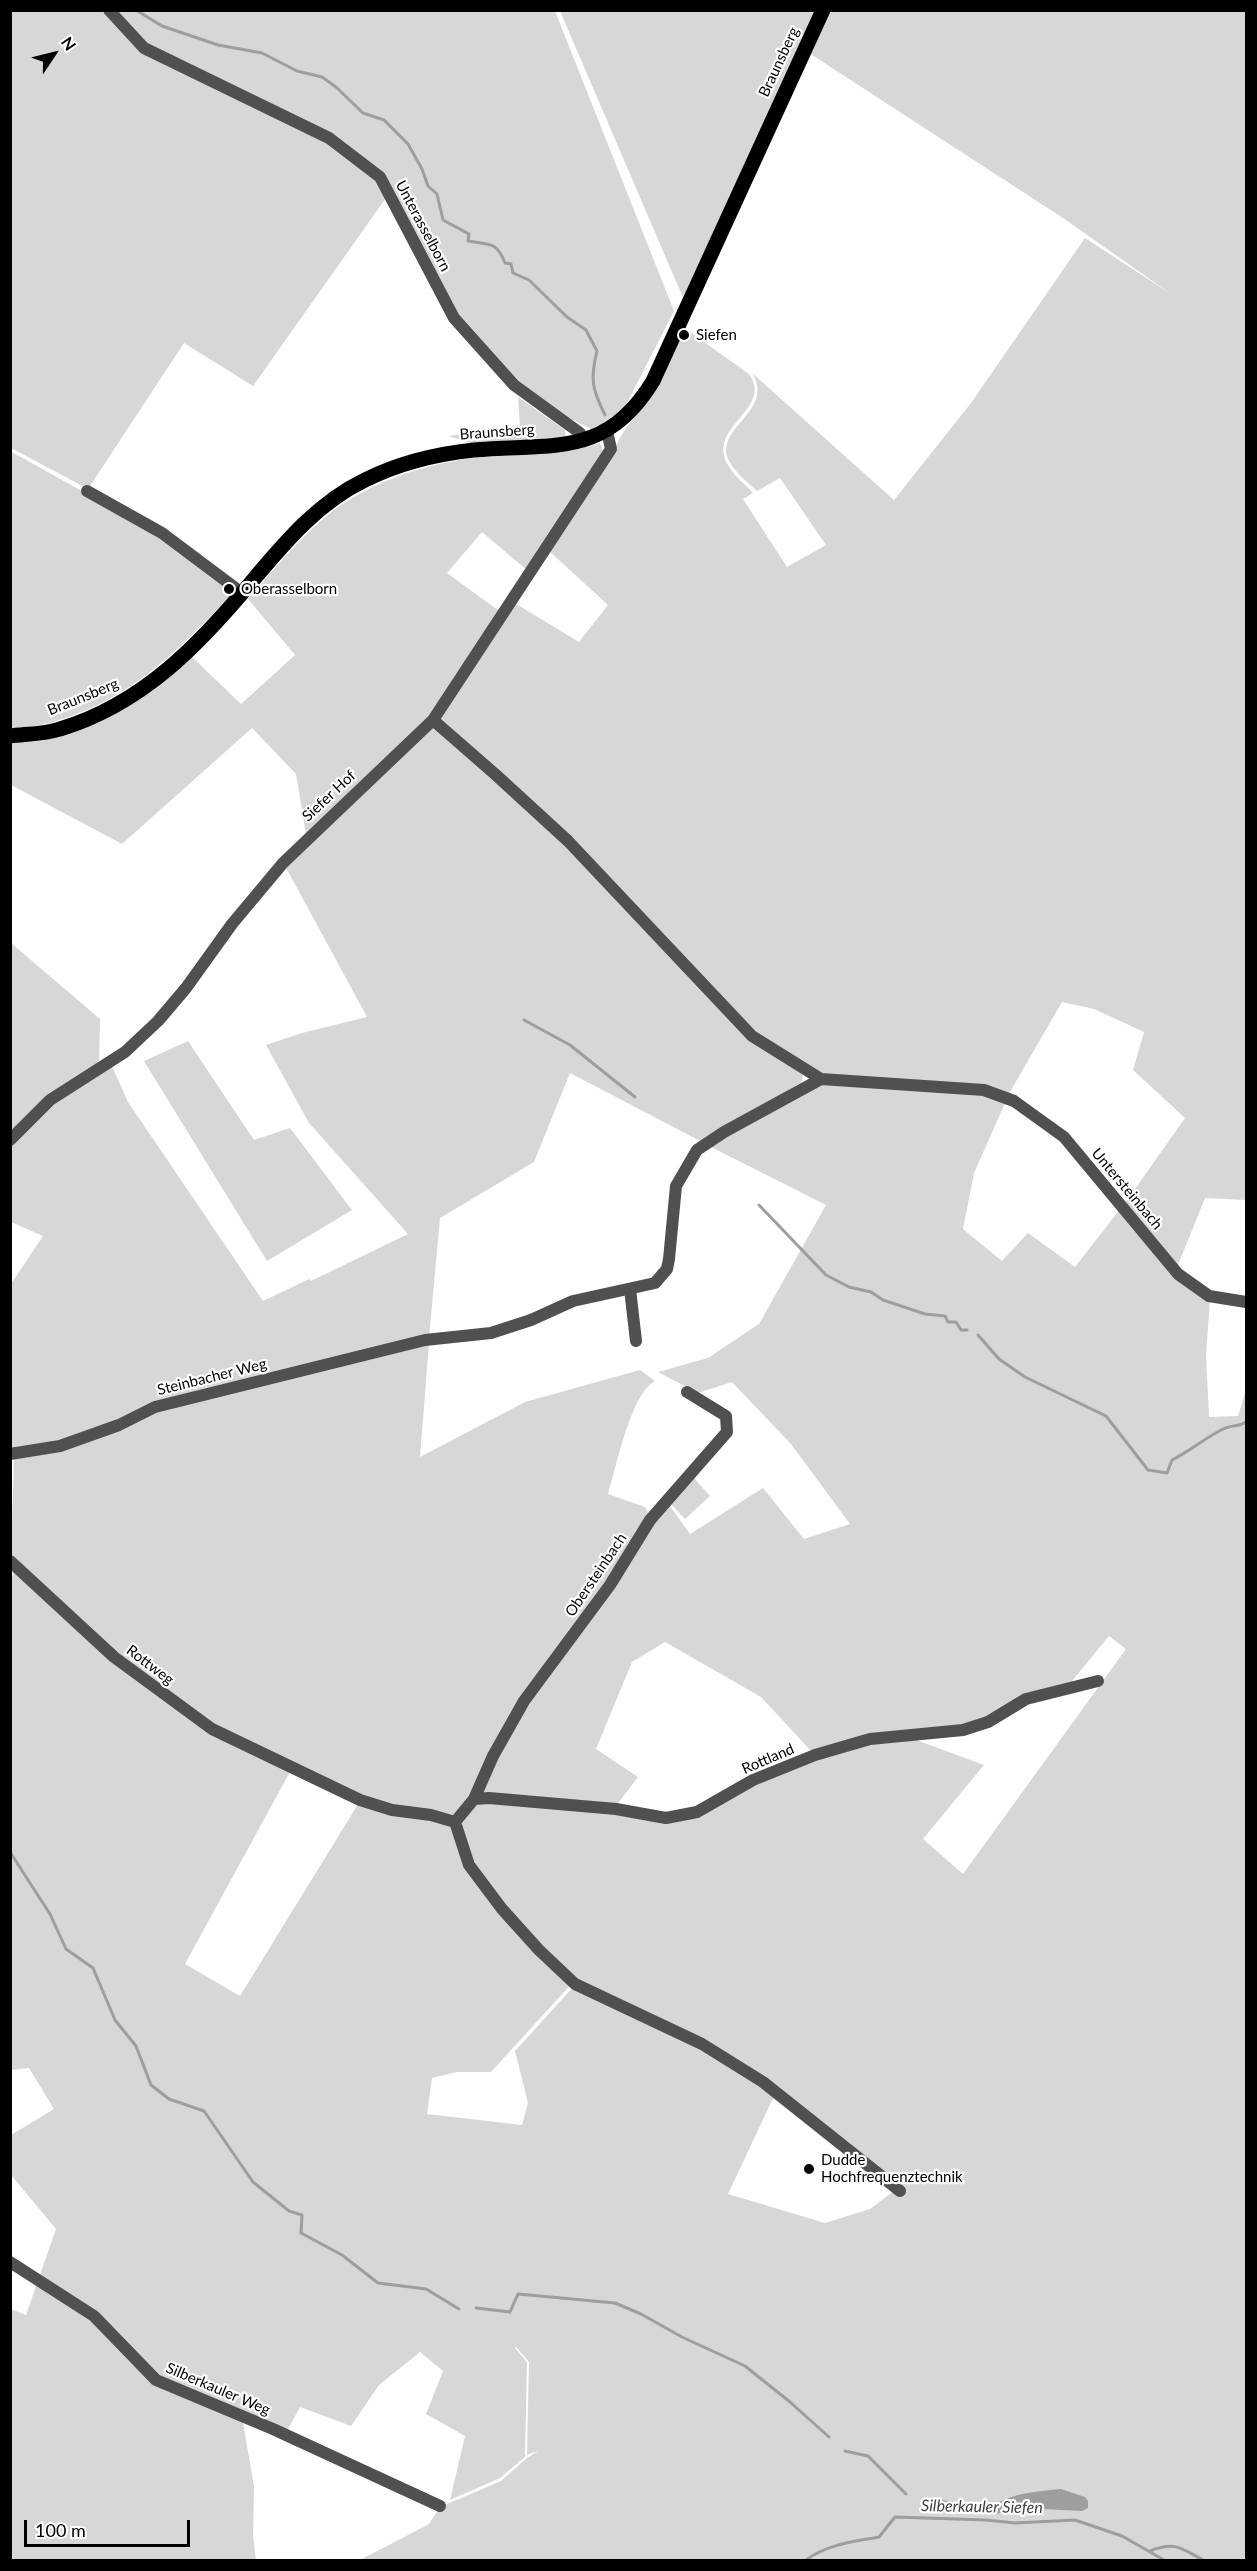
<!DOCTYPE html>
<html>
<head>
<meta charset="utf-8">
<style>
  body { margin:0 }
  #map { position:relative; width:1257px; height:2571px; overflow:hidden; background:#fff; font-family:Lato,sans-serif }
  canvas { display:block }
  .frame { position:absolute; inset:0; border:12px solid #000; pointer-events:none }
  .north { position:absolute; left:24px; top:24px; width:60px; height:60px; -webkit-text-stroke:4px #fff; paint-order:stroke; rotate:55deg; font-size:16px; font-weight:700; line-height:24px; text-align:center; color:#000 }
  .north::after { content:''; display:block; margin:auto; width:21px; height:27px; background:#000; clip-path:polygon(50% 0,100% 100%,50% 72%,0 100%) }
  .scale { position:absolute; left:24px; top:2520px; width:166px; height:27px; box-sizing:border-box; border:3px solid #000; border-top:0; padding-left:8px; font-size:18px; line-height:21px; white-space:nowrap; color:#000; -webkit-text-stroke:4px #fff; paint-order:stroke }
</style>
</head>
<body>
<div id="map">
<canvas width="1257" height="2571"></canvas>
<div class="frame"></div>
<div class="north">N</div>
<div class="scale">100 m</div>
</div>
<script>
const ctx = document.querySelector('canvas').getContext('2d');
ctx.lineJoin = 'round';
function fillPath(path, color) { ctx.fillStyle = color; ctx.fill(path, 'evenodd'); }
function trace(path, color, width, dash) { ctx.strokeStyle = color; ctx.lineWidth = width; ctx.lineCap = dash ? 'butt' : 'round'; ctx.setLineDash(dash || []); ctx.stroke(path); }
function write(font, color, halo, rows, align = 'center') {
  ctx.font = font + ' Lato,sans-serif'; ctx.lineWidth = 4.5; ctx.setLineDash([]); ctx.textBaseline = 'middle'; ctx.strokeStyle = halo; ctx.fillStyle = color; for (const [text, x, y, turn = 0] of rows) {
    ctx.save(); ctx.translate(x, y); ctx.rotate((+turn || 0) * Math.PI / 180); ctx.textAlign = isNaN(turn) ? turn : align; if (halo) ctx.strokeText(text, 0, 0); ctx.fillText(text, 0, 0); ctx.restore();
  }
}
fillPath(new Path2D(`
  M10,11H105L144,50L328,140L379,179L388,195L253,386L184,343L88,489L11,448Z
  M113,11H555L674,311L625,407L602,424L591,429L555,411L515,381L456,316L381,175L330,137L145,46Z
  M560,11H816L683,297L678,286Z
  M829,11H1246V1200L1205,1198L1176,1270L1123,1206L1185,1118L1133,1070L1144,1032L1094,1009L1062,1002L1007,1097L822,1076L753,1033L569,838L435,720L513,602L579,642L608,605L548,550L614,451C623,425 646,408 659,384C669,367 675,346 683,327L749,374C774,410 706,426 728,465C733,475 745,484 753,493L743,499L787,567L826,545L780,478L757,491C748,483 737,474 731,464C708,429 777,413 752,373L894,500L971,403L1085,238L1171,294L1063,218L809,53Z
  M518,397L565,430L566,437L475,444L448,436L520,426Z
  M600,443L603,451L528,571L482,532L447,573L502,613L431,719L306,834L296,774L252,728L122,844L11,785V743L116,713L151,691L192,657L241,704L295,655L248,599C272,573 296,541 323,519C362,485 422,464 474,458C516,453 559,457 600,443Z
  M10,451L161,535L234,592C179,649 134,698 56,721C42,726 26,727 11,729Z
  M433,725L567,844L753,1039L803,1071L802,1082L702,1142L570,1073L534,1162L440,1218L429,1338L154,1405L60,1444L11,1449V1284L43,1236L11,1222V1143L52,1102L111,1064L128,1102L263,1301L309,1279L311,1281L408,1234L309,1123L266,1045L302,1033L367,1017L284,864Z
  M11,943L100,1019L99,1067L11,1136Z
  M188,1041L254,1140L290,1128L352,1210L267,1261L144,1061Z
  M821,1082L983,1093L1006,1101L974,1173L963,1229L1002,1261L1028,1233L1075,1267L1121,1208L1176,1275L1210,1300L1206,1355L1209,1417L1238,1416L1246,1390V2560H360L429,2524L440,2507L501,2481L527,2458L538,2451L527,2455L529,2362L516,2347L515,2348L527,2362L525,2457L500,2478L450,2500L465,2436L426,2414L443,2371L420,2352L379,2385L351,2426L300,2407L286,2433L150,2375L154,2381L242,2417L254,2486L253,2536L256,2560H11V2309L26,2315L56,2229L11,2175V2135L54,2109L29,2068L11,2070L10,1580L17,1567L48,1597L50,1596L11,1558L14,1457C64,1447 109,1433 155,1410L424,1343H429L420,1457L525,1402L640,1370L655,1381C631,1393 616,1468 608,1494L645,1507L649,1514L608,1585L523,1700L491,1755L472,1799L455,1820C423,1812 391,1810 360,1798C309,1778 261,1747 210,1726V1729L291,1770L185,1964L240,1996L360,1801L391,1812L431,1817L456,1824C484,1788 501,1744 524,1705C549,1663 585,1627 612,1586C630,1558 645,1528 667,1502L690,1534L763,1488L804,1539L850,1524L791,1444L732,1382L698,1393L658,1372L708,1358L759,1324L826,1205L709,1146ZM1109,1636L1126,1649L963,1874L923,1839L984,1765L908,1737L872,1740L817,1758L754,1781L697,1814L666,1819L615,1811L505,1800L615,1807L638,1777L596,1749L632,1662L665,1642L761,1697L814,1754L869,1737L963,1728L986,1721L1025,1696L1068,1686ZM574,1981L702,2042L764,2080L904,2192L901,2195L895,2190L870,2209L825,2223L728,2194L775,2094L701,2046L575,1985L515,2051L528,2103L522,2125L427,2114L432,2078L457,2072H491Z
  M693,1477L710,1496L685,1519L670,1503Z`), '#d7d7d7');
fillPath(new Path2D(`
  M1061,2489L1085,2497L1088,2501V2508L1082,2511L1021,2508L996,2514L986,2510C1009,2493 1033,2492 1061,2489Z`), '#9e9e9e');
trace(new Path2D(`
  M136,10L162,26L218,45L262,53L297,71L322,77L336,87L363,113L384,120L408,144L422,169L428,186L437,194L443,220L469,234L468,241C488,245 496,240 505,263L511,264L513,273L529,280L567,317L586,330L597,351C590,379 592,389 605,415
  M524,1020L570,1045L635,1097
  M759,1205L826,1275L849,1287L871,1292L883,1300L925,1314L945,1316L948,1322H956L961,1330H967
  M978,1335L999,1359L1025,1377L1106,1416L1148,1470L1167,1473L1172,1460C1190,1451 1205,1438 1223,1429C1230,1425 1239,1427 1246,1422
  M10,1852L50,1914L66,1949L93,1968L115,2020L136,2046L151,2085L169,2099L204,2111L253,2182L289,2211L302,2215L301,2233L342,2255L378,2283L426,2289L459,2309
  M476,2308L510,2312L518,2294L615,2303L641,2314L682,2337L745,2366L790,2402L829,2437
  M845,2451L868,2456L906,2494
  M932,2500L964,2505
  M1150,2551C1175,2541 1181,2548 1203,2560
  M806,2560C828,2544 852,2542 879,2537L895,2517L986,2520L1015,2523L1075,2520L1122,2536L1164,2560`), '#9e9e9e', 3);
trace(new Path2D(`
  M109,10L144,48L329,138L380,177L454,318L514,385L580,433L582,441
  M87,491L162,533L242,593
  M433,720L496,775L568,841L752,1036L821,1079L984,1090L1014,1101L1064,1137L1178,1274L1209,1296L1246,1302
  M10,1140L50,1100L125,1052L158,1021L186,988L232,924L283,863L433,720L611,449L607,431
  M630,1289L636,1341
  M10,1454L60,1446L119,1425L155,1407L425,1340L491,1333L531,1320L573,1301L655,1283L667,1269L669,1259L676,1186L697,1150L724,1132L821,1079
  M10,1561L114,1657L212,1729L360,1800L392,1810L431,1815L455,1822
  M474,1799L489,1798L616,1809L666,1818L697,1812L753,1780L815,1755L870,1739L963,1730L988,1722L1026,1699L1098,1681
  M455,1822L469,1865L502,1909L539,1950L575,1984L702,2044L763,2082L900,2191
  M455,1822L474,1799L493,1756L524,1701L610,1585L650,1520L727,1432L726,1416L687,1392
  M10,2262L94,2316L156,2380L273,2429L440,2506`), '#505050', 12);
trace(new Path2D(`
  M10,736C26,734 45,734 60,729C143,704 200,644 254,579C286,541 319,502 365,480C399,463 436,454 474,450C551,443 606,459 653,381L823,10`), '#000', 15);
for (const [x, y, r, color] of [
  [684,335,6,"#000"],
  [229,589,6,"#000"],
  [809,2169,6,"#000"]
]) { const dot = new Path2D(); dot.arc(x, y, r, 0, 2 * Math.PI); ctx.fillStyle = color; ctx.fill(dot); trace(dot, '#fff', 2); }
write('15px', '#000', '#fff', [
  ["Braunsberg",779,62,-65],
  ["Unterasselborn",423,226,62],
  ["Braunsberg",497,432,-4],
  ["Braunsberg",83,697,-22],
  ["Siefer Hof",329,796,-43],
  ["Untersteinbach",1127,1189,50],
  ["Steinbacher Weg",212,1377,-14],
  ["Obersteinbach",596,1575,-56],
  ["Rottweg",150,1665,37],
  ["Rottland",768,1759,-23],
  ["Silberkauler Weg",218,2389,23]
]);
write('15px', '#000', '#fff', [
  ["Siefen",696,335],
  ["Oberasselborn",241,589],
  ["Dudde",821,2160],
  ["Hochfrequenztechnik",821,2177]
], 'left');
write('italic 16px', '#3f3f3f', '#fff', [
  ["Silberkauler Siefen",982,2507,1]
]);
</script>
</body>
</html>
